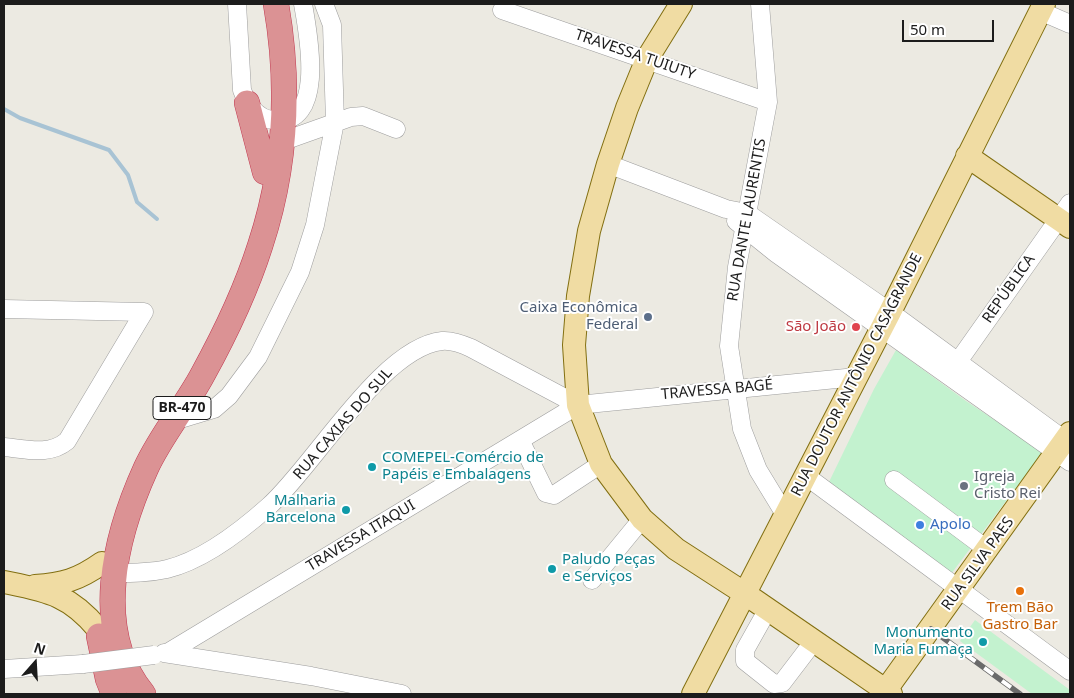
<!DOCTYPE html>
<html>
<head>
<meta charset="utf-8">
<style>
  body { margin:0 }
  #map { position:relative; width:1074px; height:698px; overflow:hidden; background:#eceae2; font-family:"Noto Sans",sans-serif }
  canvas { display:block }
  .frame { position:absolute; inset:0; border:5px solid #1c1c1c; pointer-events:none }
  .north { position:absolute; left:10px; top:638px; width:50px; height:50px; -webkit-text-stroke:4px #fff; paint-order:stroke; rotate:19deg; font-size:14px; font-weight:700; line-height:20px; text-align:center; color:#1c1c1c }
  .north::after { content:''; display:block; margin:auto; width:18px; height:22px; background:#1c1c1c; clip-path:polygon(50% 0,100% 100%,50% 72%,0 100%) }
  .scale { position:absolute; left:902px; top:20px; width:92px; height:22px; box-sizing:border-box; border:2px solid #1c1c1c; border-top:0; padding-left:6px; font-size:15px; line-height:18px; white-space:nowrap; color:#1c1c1c; -webkit-text-stroke:4px #fff; paint-order:stroke }
</style>
</head>
<body>
<div id="map">
<canvas width="1074" height="698"></canvas>
<div class="frame"></div>
<div class="north">N</div>
<div class="scale">50 m</div>
</div>
<script>
const ctx = document.querySelector('canvas').getContext('2d');
ctx.lineJoin = 'round';
function fillPath(path, color) { ctx.fillStyle = color; ctx.fill(path, 'evenodd'); }
function trace(path, color, width, dash) { ctx.strokeStyle = color; ctx.lineWidth = width; ctx.lineCap = dash ? 'butt' : 'round'; ctx.setLineDash(dash || []); ctx.stroke(path); }
function write(font, color, halo, rows, align = 'center') {
  ctx.font = font + ' "Noto Sans",sans-serif'; ctx.lineWidth = 4; ctx.setLineDash([]); ctx.textBaseline = 'middle'; ctx.strokeStyle = halo; ctx.fillStyle = color; for (const [text, x, y, turn = 0] of rows) {
    ctx.save(); ctx.translate(x, y); ctx.rotate((+turn || 0) * Math.PI / 180); ctx.textAlign = isNaN(turn) ? turn : align; if (halo) ctx.strokeText(text, 0, 0); ctx.fillText(text, 0, 0); ctx.restore();
  }
}
fillPath(new Path2D(`
  M896,350L966,401L1043,452L951,574L828,484L874,389Z
  M975,620L1070,690V694H1032L960,641Z`), '#c3f2cf');
trace(new Path2D(`
  M4,109L20,118L109,150L128,175L137,202L157,219`), '#a8c3d4', 4);
const minor = new Path2D(`
  M237,4L242,90C247,104 257,119 273,120C327,127 308,33 303,4
  M760,4L768,102L737,267L729,346L742,429L758,470L786,516
  M502,10L768,102
  M1040,11L1070,24
  M292,138L351,117L363,116L396,129
  M608,164L726,209L747,213L890,312L1070,444
  M736,221L777,254L1070,462
  M4,309L144,312L67,441C49,456 26,449 4,447
  M950,373L1070,203
  M174,421L214,409L229,396L258,357L300,272L315,225L335,122L332,25L324,4
  M520,440L546,493L554,495L601,464
  M806,476L1070,671
  M894,480L988,550
  M114,573C132,573 149,573 167,569C204,560 241,531 269,506C314,466 382,347 442,341C452,340 462,344 471,348L578,405
  M592,580L642,519
  M768,609L745,650V661L774,684L782,683L814,641
  M169,652L578,405L856,377
  M164,653L311,676L402,694
  M4,669L83,664`);
const major = new Path2D(`
  M681,4L647,59L627,108L608,164L589,231L578,296L574,345L578,405L601,464L642,519L676,549L744,593L891,694
  M967,156L1070,227
  M4,582C47,591 69,594 98,629
  M35,586C63,584 78,580 102,563
  M693,694L890,312L1044,4
  M883,694L1070,433`);
const highway = new Path2D(`
  M247,103L265,172
  M99,636L108,679L114,694
  M143,694C91,630 115,536 146,468C161,435 186,406 203,374C225,334 246,290 260,246C286,168 290,85 276,4`);
trace(minor, '#9d9d9d', 19);
trace(major, '#826f11', 24);
trace(highway, '#c13850', 26);
trace(minor, '#fff', 18);
trace(major, '#f0dca3', 22);
trace(highway, '#db9294', 25);
const rail = new Path2D(`
  M931,629L1020,694`);
trace(rail, '#6a6a6a', 5.5);
trace(rail, '#fff', 4, [11]);
const minorBridge = new Path2D(`
  M83,664L154,655`);
trace(minorBridge, '#9d9d9d', 19, []);
trace(minorBridge, '#fff', 18);
for (const [x, y, r, color] of [
  [648,317,5,"#5c6f8a"],
  [856,327,5,"#e0444e"],
  [372,467,5,"#0f9aa8"],
  [964,486,5,"#6b7280"],
  [346,510,5,"#0f9aa8"],
  [920,525,5,"#3f7fe0"],
  [552,569,5,"#0f9aa8"],
  [1020,591,5,"#e8710a"],
  [983,642,5,"#0f9aa8"]
]) { const dot = new Path2D(); dot.arc(x, y, r, 0, 2 * Math.PI); ctx.fillStyle = color; ctx.fill(dot); trace(dot, '#fff', 2); }
for (const [x, y, w] of [
  [182,408,58]
]) { const box = new Path2D(); box.roundRect(x - w / 2, y - 11.5, w, 23, 4); ctx.fillStyle = '#fff'; ctx.fill(box); trace(box, '#1c1c1c', 1); }
write('bold 14px', '#1c1c1c', null, [
  ["BR-470",182,408]
]);
write('15px', '#1c1c1c', '#fff', [
  ["TRAVESSA TUIUTY",635,55,19],
  ["RUA DANTE LAURENTIS",747,220,-80],
  ["REPÚBLICA",1009,289,-55],
  ["RUA DOUTOR ANTÔNIO CASAGRANDE",857,375,-63],
  ["TRAVESSA BAGÉ",717,390,-5],
  ["RUA CAXIAS DO SUL",343,424,-49],
  ["TRAVESSA ITAQUI",361,536,-31],
  ["RUA SILVA PAES",978,564,-54]
]);
write('15px', '#4e5e75', '#fff', [
  ["Caixa Econômica",638,308],
  ["Federal",638,325]
], 'right');
write('15px', '#be3a42', '#fff', [
  ["São João",846,327]
], 'right');
write('15px', '#0d838f', '#fff', [
  ["COMEPEL-Comércio de",382,458],
  ["Papéis e Embalagens",382,475],
  ["Malharia",336,501,"right"],
  ["Barcelona",336,518,"right"],
  ["Paludo Peças",562,560],
  ["e Serviços",562,577],
  ["Monumento",973,633,"right"],
  ["Maria Fumaça",973,650,"right"]
], 'left');
write('15px', '#5b616d', '#fff', [
  ["Igreja",974,477],
  ["Cristo Rei",974,494]
], 'left');
write('15px', '#366cbe', '#fff', [
  ["Apolo",930,525]
], 'left');
write('15px', '#c56008', '#fff', [
  ["Trem Bão",1020,608],
  ["Gastro Bar",1020,625]
]);
</script>
</body>
</html>
